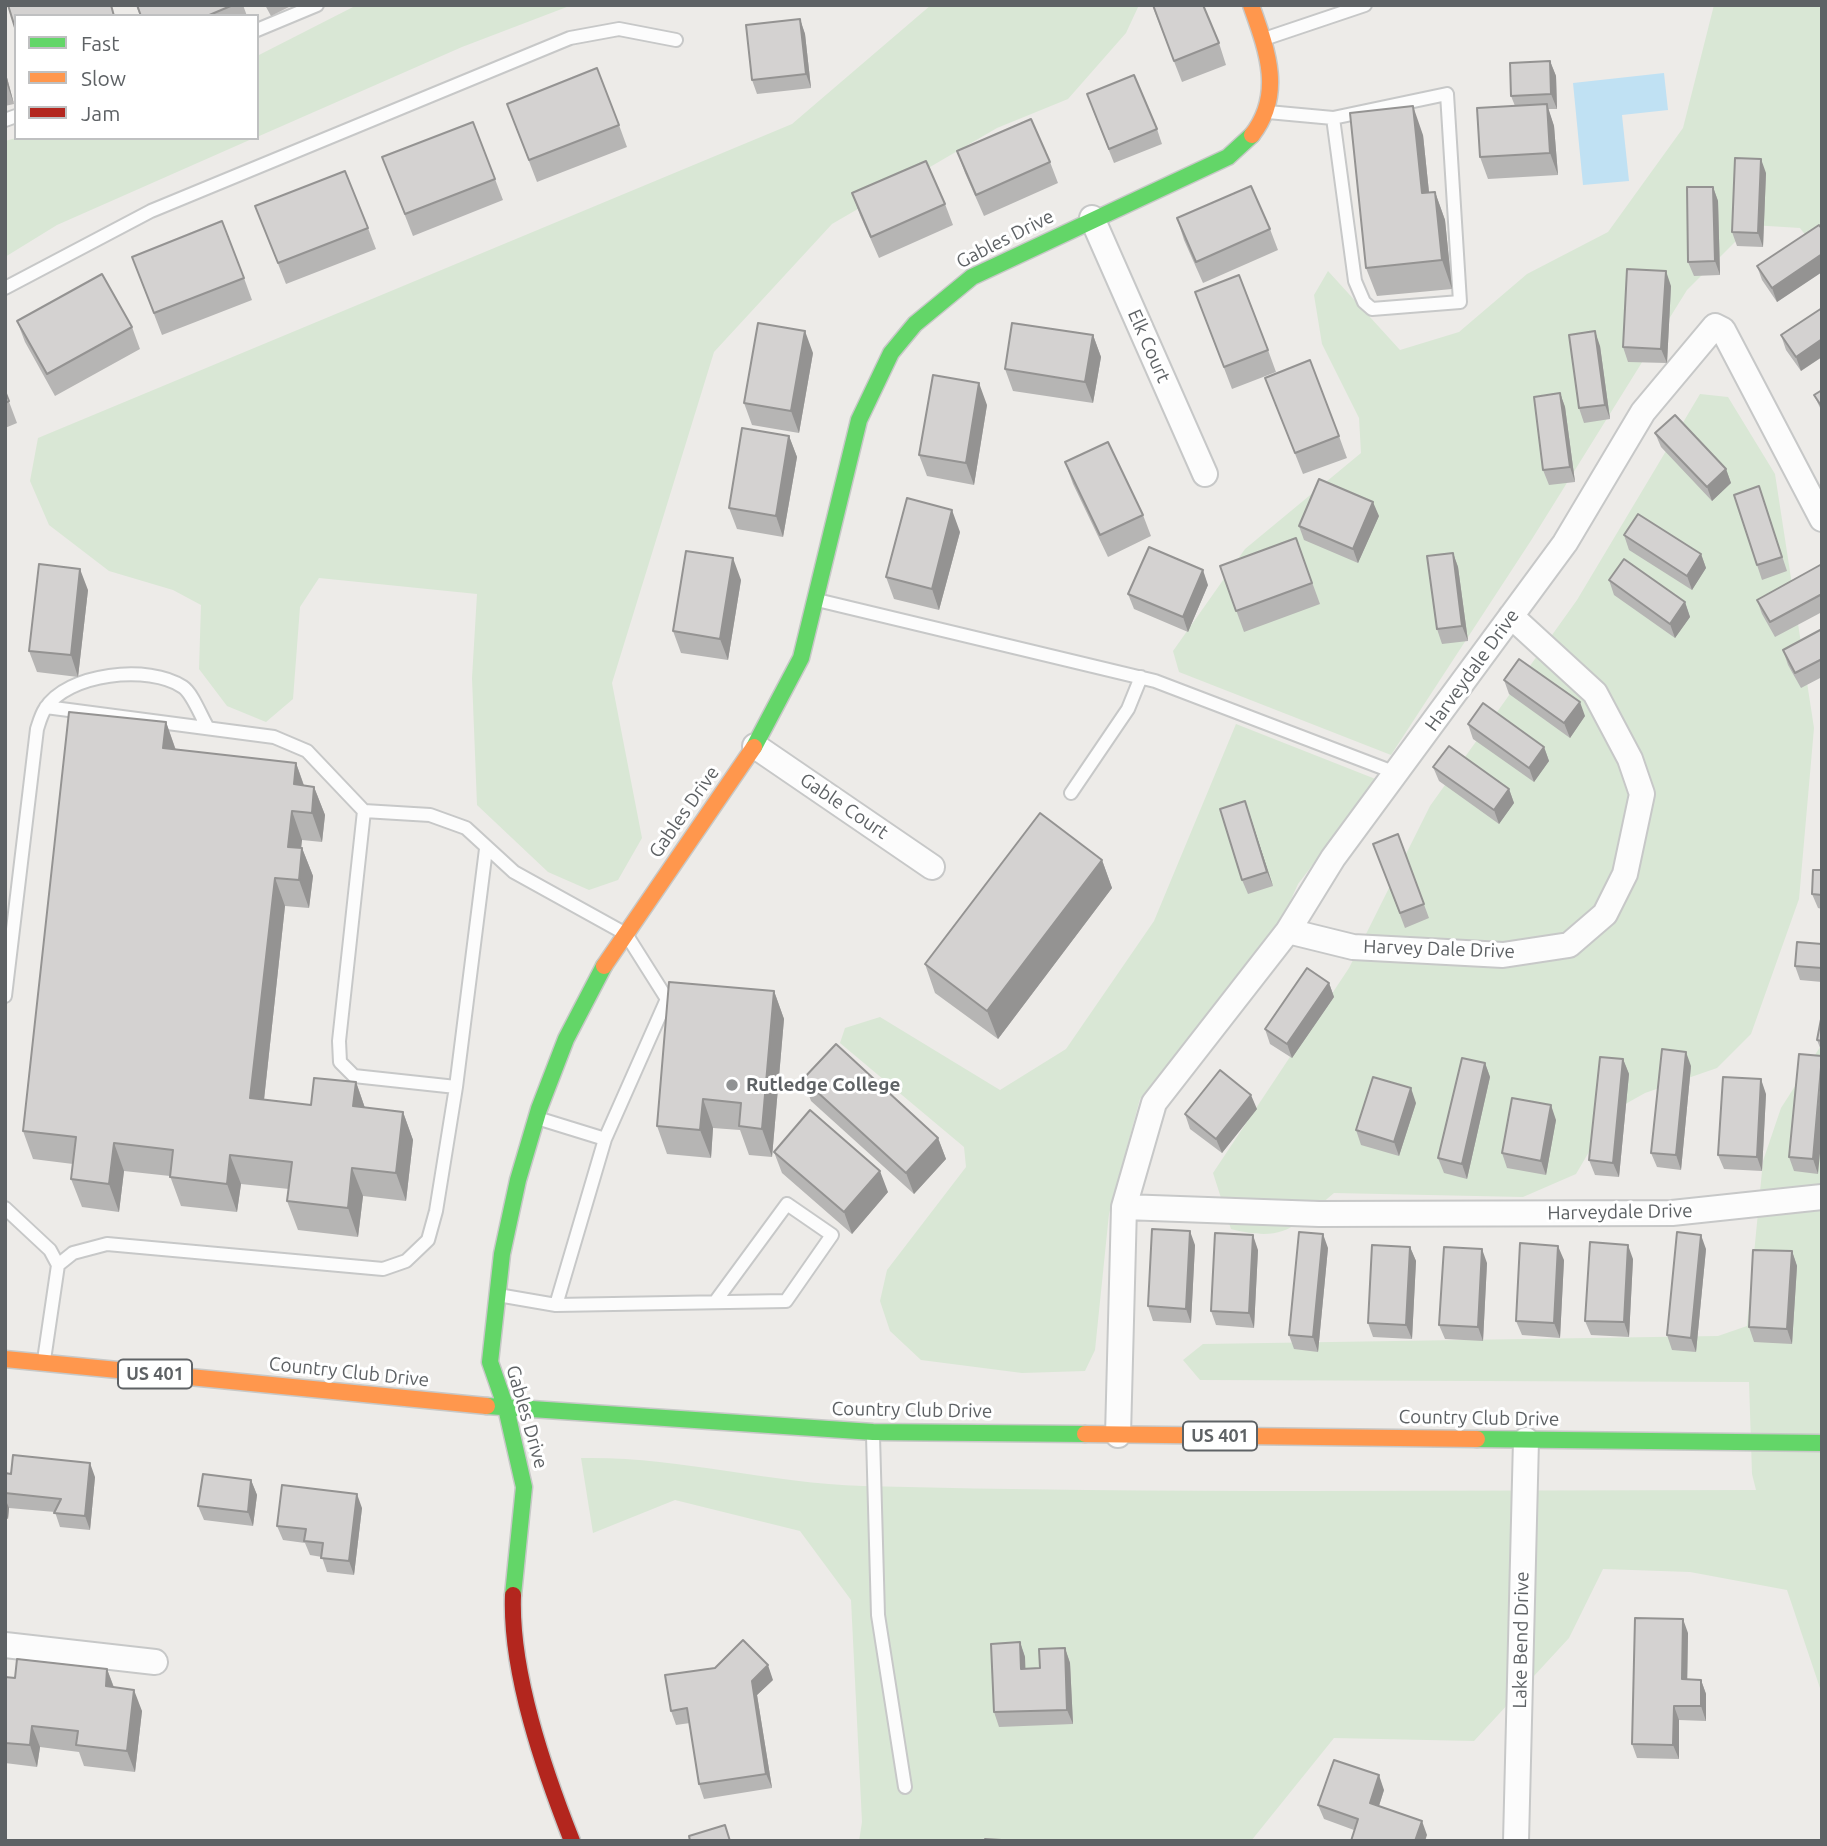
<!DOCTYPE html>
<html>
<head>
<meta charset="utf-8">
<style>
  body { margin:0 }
  #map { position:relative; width:1827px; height:1846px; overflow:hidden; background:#edebe8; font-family:Ubuntu,sans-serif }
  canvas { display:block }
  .frame { position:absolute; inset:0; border:7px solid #5e6265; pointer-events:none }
  .legend { position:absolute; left:14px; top:14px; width:245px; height:126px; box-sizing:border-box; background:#fff; border:2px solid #bfc0c1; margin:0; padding:9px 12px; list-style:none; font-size:21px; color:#5e6265 }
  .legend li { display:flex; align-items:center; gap:14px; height:35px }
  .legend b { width:35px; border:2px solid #bfc0c1 }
</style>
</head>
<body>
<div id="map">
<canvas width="1827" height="1846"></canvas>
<div class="frame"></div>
<ul class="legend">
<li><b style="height:9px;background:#63d668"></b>Fast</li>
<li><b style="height:9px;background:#ff974d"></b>Slow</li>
<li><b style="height:9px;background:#b3261e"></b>Jam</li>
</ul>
</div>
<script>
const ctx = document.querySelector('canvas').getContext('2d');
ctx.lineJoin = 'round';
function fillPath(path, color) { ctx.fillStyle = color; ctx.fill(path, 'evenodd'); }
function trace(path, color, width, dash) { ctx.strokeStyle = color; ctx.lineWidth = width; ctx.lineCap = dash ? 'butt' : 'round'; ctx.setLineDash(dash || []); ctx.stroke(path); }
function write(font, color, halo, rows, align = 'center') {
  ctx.font = font + ' Ubuntu,sans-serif'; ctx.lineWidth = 6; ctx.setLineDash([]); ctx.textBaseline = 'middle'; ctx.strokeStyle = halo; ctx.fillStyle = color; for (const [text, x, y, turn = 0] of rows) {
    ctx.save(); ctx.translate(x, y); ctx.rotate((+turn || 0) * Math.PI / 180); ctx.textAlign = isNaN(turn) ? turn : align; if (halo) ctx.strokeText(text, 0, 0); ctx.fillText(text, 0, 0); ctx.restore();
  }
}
fillPath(new Path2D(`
  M357,5H572L462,47L257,137V56Z
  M931,5H1139L1126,33L1068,99L997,128L832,224L714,352L612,683L642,838L618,880L589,890L548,872L477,805L472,678L477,594L319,578L300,607L293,699L266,722L227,706L199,669L201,605L173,590L109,571L49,525L30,481L38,438L792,124Z
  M1714,5H1822V257L1800,228L1752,225L1687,290L1532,539L1391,755L1179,672L1173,651L1245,549L1361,453L1359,418L1322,344L1314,295L1328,271L1400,350L1459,332L1527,274L1608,232L1683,128Z
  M16,138H254L57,225L5,257V141Z
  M1700,394L1728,397L1775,474L1814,728L1799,899L1751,1034L1717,1068L1645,1093L1613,1111L1576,1174L1523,1197L1334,1193C1295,1226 1286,1243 1231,1229L1213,1173L1349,968L1430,806L1577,600Z
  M1236,724L1378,780L1298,884L1277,931L1140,1099L1109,1214L1095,1350L1085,1371L1022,1373L921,1360L890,1331L880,1301L887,1270L966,1167L964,1147L840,1043L845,1028L880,1017L1000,1090L1066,1049L1154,921Z
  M1822,1044V1694L1787,1590L1690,1572L1603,1569L1569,1638L1474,1741L1334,1738L1251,1841H859L862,1822L851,1600L800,1531L675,1500L593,1533L581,1458C676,1456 768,1483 863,1486C1161,1494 1458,1490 1756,1490L1752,1474L1749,1382L1200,1380L1183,1360L1203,1344L1718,1336L1747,1326L1763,1161L1781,1108Z`), '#d9e7d5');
fillPath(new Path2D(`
  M1664,73L1668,110L1622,115L1629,181L1583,185L1573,83Z`), '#c0e1f3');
const lane = new Path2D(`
  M257,30L317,5
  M1264,39L1365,5
  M1268,112L1333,118L1447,94L1460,302L1372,309L1364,302L1355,281L1333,118
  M5,120L16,116
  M5,288L151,211L570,38L619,29L676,40
  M817,600L1155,681L1396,773
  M46,707L274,737L307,751L364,811L339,1041L340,1062L354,1076L456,1087
  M1071,793L1128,709L1141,677
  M364,811L430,815L466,828L514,872L626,934L667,999L605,1139L537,1118
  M5,996L37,729C39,723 41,715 45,709C67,673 149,664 183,687C193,694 201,717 208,728
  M5,1208L50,1250L58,1265
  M498,1295L556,1305L786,1301L832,1235L787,1204L715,1302
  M556,1305L605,1139
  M44,1360L58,1265L73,1253L107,1244L383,1269L406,1261L428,1240L436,1211L456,1087L486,849
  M873,1436L878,1615L905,1787`);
const street = new Path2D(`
  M1092,218L1205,474
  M755,746L932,867
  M1288,931L1353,947L1503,955L1569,945L1605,914L1625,874L1642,794L1630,759L1595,693L1511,616
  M1124,1207L1319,1214L1672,1213L1822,1197
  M1118,1435L1124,1207L1154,1103L1288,931L1333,858L1565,543L1643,412L1715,326L1723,330L1822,519
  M5,1645L155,1662
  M1516,1841L1526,1440`);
const fast = new Path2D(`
  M754,747L801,658L859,420L891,353L915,324L972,277L1228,157L1252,135
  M487,1406L873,1432L1085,1434
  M1477,1439L1822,1443
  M513,1595L524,1487L506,1408L490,1362L502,1254L518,1180L539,1109L566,1039L604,966`);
const slow = new Path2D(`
  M1251,5C1267,50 1284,94 1252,135
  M604,966L754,747
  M5,1359L487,1406
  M1085,1434L1477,1439`);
const jam = new Path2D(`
  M513,1595C510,1672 544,1770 572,1841`);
trace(lane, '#c7c8c8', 16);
trace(street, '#c7c8c8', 28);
trace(fast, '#c7c8c7', 19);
trace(slow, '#c7c8c7', 19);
trace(jam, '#c7c8c7', 19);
trace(lane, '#fcfcfc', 12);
trace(street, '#fcfcfc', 24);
trace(fast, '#63d668', 16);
trace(slow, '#ff974d', 16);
trace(jam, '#b3261e', 16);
fillPath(new Path2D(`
  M136,5H243L247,16H140Z
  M265,5H293L271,16Z
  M1152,5L1219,43L1226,65L1182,82Z
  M800,19L805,34L811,88L757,94L752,80Z
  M1550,61L1556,76L1557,109H1548L1554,126L1558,175L1488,179L1480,157L1515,106L1511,96Z
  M5,70L14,104L5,106Z
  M507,104L619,125L627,147L537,182Z
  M1092,108L1157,129L1162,144L1114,163Z
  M1423,135L1429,192H1435L1445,220L1452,289L1377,296L1366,268Z
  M957,151L1050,162L1058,183L984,216L965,173Z
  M382,157L495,179L503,200L413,236Z
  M1766,173L1763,247L1737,246L1732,232Z
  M1713,187L1718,201L1720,275L1694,276L1688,262Z
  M852,193L945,204L953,225L879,258L860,215Z
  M255,206L368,228L376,249L286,284Z
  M1177,218L1270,229L1278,250L1203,283L1184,240Z
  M1822,229V272L1777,302L1762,280L1757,266Z
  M132,257L244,278L252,300L162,335Z
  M1671,286L1667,363L1628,362L1623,347Z
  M1195,292L1268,350L1276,372L1232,389Z
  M1822,308L1801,371L1786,350L1781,335Z
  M17,321L132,327L140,349L55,396L25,342Z
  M1093,335L1101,357L1093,403L1013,391L1005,369Z
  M1600,346L1610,419L1584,423L1579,408Z
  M813,353L799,433L752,425L744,403Z
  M1265,378L1339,436L1347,458L1303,474Z
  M1822,390V412L1814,395Z
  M5,391L17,423L5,428Z
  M1560,393L1565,407L1575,482L1549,485L1543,470Z
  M987,405L974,485L927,476L919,455Z
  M1655,433L1726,469L1731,483L1712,501L1661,447Z
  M789,436L797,457L783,537L737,529L729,508Z
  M1065,462L1143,515L1151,536L1108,557L1073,484Z
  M1764,501L1787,571L1762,580L1757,565Z
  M1379,516L1358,563L1304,540L1299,526Z
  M960,532L939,610L894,599L886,577Z
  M1624,535L1701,554L1706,568L1692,590L1629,550Z
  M1296,538L1320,604L1244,632L1220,566Z
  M1453,553L1458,567L1468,641L1442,644L1437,629Z
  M1822,564V612L1775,637L1762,614L1757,600Z
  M741,580L728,660L681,653L673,631Z
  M1609,580L1685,602L1690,617L1675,638L1614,595Z
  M1208,585L1188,632L1134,609L1128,594Z
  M88,590L78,677L37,672L29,651Z
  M1822,629V677L1801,688L1788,665L1783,650Z
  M1504,680L1585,716L1570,738L1509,694Z
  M166,722L176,750L296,763L304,785L314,787L325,815L322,842L302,840L301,848H302L313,876L309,908L285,906L264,1100L311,1105L356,1082L365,1108L403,1112L413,1140L406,1201L363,1196L358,1237L298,1230L287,1201L289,1189L241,1184L237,1212L181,1206L170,1176L124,1171L119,1212L82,1207L71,1179L73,1164L33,1159L23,1131Z
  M1468,724L1544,747L1549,761L1534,782L1473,739Z
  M1433,767L1509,789L1514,803L1499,824L1439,781Z
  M1250,816L1273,886L1248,894L1242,880Z
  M1398,834L1429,918L1405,928L1373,844Z
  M1102,860L1112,888L998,1039L935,993L925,964Z
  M1822,870V909L1818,908L1812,894Z
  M1822,944V982L1800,980L1795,966Z
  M1329,983L1334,997L1292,1058L1270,1044L1265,1029Z
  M774,991L784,1019L772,1157L749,1155L740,1130L713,1128L711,1158L667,1154L657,1126Z
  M1822,1014V1053L1817,1040Z
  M1799,1054L1818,1174L1794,1171L1789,1157Z
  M1623,1059L1629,1074L1619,1177L1595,1175L1589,1160Z
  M1485,1063L1490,1077L1467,1179L1444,1173L1438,1158Z
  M1691,1066L1681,1170L1657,1167L1651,1153Z
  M803,1079L938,1138L946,1159L914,1194L811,1101Z
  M1766,1094L1762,1171L1724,1169L1718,1155Z
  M1416,1103L1399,1156L1361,1145L1356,1130Z
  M1257,1109L1222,1153L1190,1129L1185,1114Z
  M1556,1120L1546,1175L1507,1168L1502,1153Z
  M774,1152L888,1192L852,1234L782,1173Z
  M1195,1245L1191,1323L1153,1321L1148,1306Z
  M1410,1247L1416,1261L1412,1339L1373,1337L1368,1323Z
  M1328,1248L1318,1352L1294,1349L1289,1335Z
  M1706,1249L1696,1352L1672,1350L1667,1335Z
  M1258,1250L1254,1328L1216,1325L1211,1311Z
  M1792,1251L1797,1266L1792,1344L1754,1342L1749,1327Z
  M1633,1259L1629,1337L1591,1335L1585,1321Z
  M1564,1260L1560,1338L1522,1335L1516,1321Z
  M1487,1263L1483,1341L1445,1339L1439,1325Z
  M5,1473L95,1477L90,1530L60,1527L55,1512L9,1508L8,1519H5Z
  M251,1480L257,1495L253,1526L204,1520L198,1506Z
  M362,1508L354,1575L327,1572L322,1557L310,1555L305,1543L283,1540L277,1526Z
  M1688,1633L1687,1679L1701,1680L1706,1694V1721L1679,1720V1759L1637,1758L1632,1744Z
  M1020,1642L1025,1657V1668H1040L1065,1648L1070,1663L1073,1724L999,1727L994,1712Z
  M107,1669L114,1687L142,1711L135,1772L84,1766L79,1752L40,1747L37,1767L5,1763V1677L15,1678Z
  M773,1680L757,1695L772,1788L704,1799L699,1784L690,1723L676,1725L671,1711Z
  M1384,1790L1379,1806L1427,1835L1354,1830L1324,1819L1318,1805Z`), '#b6b5b4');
fillPath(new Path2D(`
  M800,19L805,34L811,88L806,74Z
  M1550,61L1556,76L1557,109L1551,94Z
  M5,70L14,104L5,79Z
  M1547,104L1554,126L1558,175L1550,153Z
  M1413,106L1423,135L1432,221L1422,193Z
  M1761,159L1766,173L1763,247L1758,233Z
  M1713,187L1718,201L1720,275L1715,261Z
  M1435,192L1445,220L1452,289L1442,260Z
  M1822,254V272L1777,302L1772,288Z
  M1666,271L1671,286L1667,363L1661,349Z
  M805,331L813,353L799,433L791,411Z
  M1595,331L1600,346L1610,419L1605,405Z
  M1093,335L1101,357L1093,403L1085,382Z
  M1822,339V357L1801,371L1796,357Z
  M979,383L987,405L974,485L966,463Z
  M1560,393L1565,407L1575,482L1570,467Z
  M789,436L797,457L783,537L776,516Z
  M1726,469L1731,483L1712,501L1707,487Z
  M1373,502L1379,516L1358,563L1353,549Z
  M952,510L960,532L939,610L932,589Z
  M1453,553L1458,567L1468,641L1462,626Z
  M1701,554L1706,568L1692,590L1687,576Z
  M733,558L741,580L728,660L720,639Z
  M80,569L88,590L78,677L71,655Z
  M1203,570L1208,585L1188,632L1183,617Z
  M1685,602L1690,617L1675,638L1670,624Z
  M1580,702L1585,716L1570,738L1564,723Z
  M166,722L176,751L163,748Z
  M1544,747L1549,761L1534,782L1529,768Z
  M296,763L306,792L294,784Z
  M314,787L325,815L322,842L312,813Z
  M1509,789L1514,803L1499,824L1494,810Z
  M1245,801L1250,816L1273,886L1267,872Z
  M292,811L302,840L298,875L288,847Z
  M302,848L313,876L309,908L299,880Z
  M1102,860L1112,888L998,1039L987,1011Z
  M275,878L285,906L261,1127L250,1098Z
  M1329,983L1334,997L1292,1058L1287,1044Z
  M774,991L784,1019L772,1157L762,1129Z
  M1686,1052L1691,1066L1681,1170L1676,1155Z
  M1623,1059L1629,1074L1619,1177L1613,1163Z
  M1485,1063L1490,1077L1467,1179L1462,1164Z
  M1822,1065V1133L1818,1174L1813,1159Z
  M1761,1079L1766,1094L1762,1171L1757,1157Z
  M356,1082L366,1111L353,1106Z
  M1411,1088L1416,1103L1399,1156L1394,1142Z
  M1251,1095L1257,1109L1222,1153L1216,1139Z
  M703,1099L713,1128L711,1158L700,1130Z
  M1551,1105L1556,1120L1546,1175L1541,1161Z
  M403,1112L413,1140L406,1201L396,1173Z
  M938,1138L946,1159L914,1194L906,1173Z
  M114,1143L124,1171L119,1212L109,1184Z
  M230,1155L241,1184L237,1212L227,1184Z
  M352,1168L363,1196L358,1237L348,1208Z
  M880,1171L888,1192L852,1234L844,1212Z
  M1190,1231L1195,1245L1191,1323L1186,1309Z
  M1323,1234L1328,1248L1318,1352L1313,1337Z
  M1253,1235L1258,1250L1254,1328L1249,1313Z
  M1701,1235L1706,1249L1696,1352L1691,1338Z
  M1628,1245L1633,1259L1629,1337L1624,1322Z
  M1558,1246L1564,1260L1560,1338L1554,1323Z
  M1410,1247L1416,1261L1412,1339L1406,1325Z
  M1482,1249L1487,1263L1483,1341L1478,1327Z
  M1792,1251L1797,1266L1792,1344L1787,1329Z
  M90,1463L95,1477L90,1530L85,1516Z
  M251,1480L257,1495L253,1526L248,1512Z
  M357,1494L362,1508L354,1575L349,1561Z
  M5,1498L9,1508L8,1519L5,1513Z
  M1683,1619L1688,1633L1687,1694L1682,1679Z
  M1020,1642L1025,1657L1026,1683L1021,1669Z
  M1065,1648L1070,1663L1073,1724L1067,1710Z
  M768,1665L773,1680L757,1695L772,1788L766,1774L752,1681Z
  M107,1669L115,1691L106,1686Z
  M1701,1680L1706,1694V1721L1701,1706Z
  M134,1690L142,1711L135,1772L127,1751Z
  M1674,1706L1679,1720V1759L1673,1745Z
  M32,1726L40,1747L37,1767L30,1745Z
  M1379,1775L1384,1790L1375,1818L1370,1803Z
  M1422,1821L1427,1835L1425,1841H1415Z`), '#949392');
const building = new Path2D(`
  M8,5H111L114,16H16V31Z
  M137,5H233L207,16H141Z
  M1153,5H1203L1219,43L1174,61Z
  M800,19L806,74L752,80L746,25Z
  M1550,61L1551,94L1511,96L1510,63Z
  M597,68L619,125L529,160L507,104Z
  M1134,75L1157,129L1109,149L1087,94Z
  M1547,104L1550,153L1480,157L1477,108Z
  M1413,106L1422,193L1435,192L1442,260L1366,268L1350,113Z
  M1031,119L1050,162L976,195L957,151Z
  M473,122L495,179L405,214L382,157Z
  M1735,158L1761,159L1758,233L1732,232Z
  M926,161L945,204L871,237L852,193Z
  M345,171L368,228L278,263L255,206Z
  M1251,186L1270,229L1196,262L1177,218Z
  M1687,187H1713L1715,261L1688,262Z
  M222,221L244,278L154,313L132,257Z
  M1819,225L1822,229V254L1772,288L1757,266Z
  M1627,269L1666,271L1661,349L1623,347Z
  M102,274L132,327L47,374L17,321Z
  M1239,275L1268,350L1224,367L1195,292Z
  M1822,308V339L1796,357L1781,335Z
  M758,323L805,331L791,411L744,403Z
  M1012,323L1093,335L1085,382L1005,369Z
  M1595,331L1605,405L1579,408L1569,335Z
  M1310,360L1339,436L1295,453L1265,378Z
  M933,375L979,383L966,463L919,455Z
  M1822,390V407L1814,395Z
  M5,391L9,401L5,403Z
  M1560,393L1570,467L1543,470L1534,397Z
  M1675,415L1726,469L1707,487L1655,433Z
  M742,428L789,436L776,516L729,508Z
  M1108,442L1143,515L1100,535L1065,462Z
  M1319,479L1373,502L1353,549L1299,526Z
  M1759,486L1782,557L1757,565L1734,495Z
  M907,498L952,510L932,589L886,577Z
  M1638,514L1701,554L1687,576L1624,535Z
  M1296,538L1312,583L1236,611L1220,566Z
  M1149,547L1203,570L1183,617L1128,594Z
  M686,551L733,558L720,639L673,631Z
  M1453,553L1462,626L1437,629L1427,556Z
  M1624,559L1685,602L1670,624L1609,580Z
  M39,564L80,569L71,655L29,651Z
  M1822,564V594L1770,622L1757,600Z
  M1822,629V659L1795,673L1783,650Z
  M1519,659L1580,702L1564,723L1504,680Z
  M1483,703L1544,747L1529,768L1468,724Z
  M69,712L166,722L163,748L296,763L294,784L314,787L312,813L292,811L288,847L302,848L299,880L275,878L250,1098L311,1105L314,1078L356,1082L353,1106L403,1112L396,1173L352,1168L348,1208L287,1201L292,1162L230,1155L227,1184L170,1177L173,1150L114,1143L109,1184L71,1179L76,1137L23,1131Z
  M1449,746L1509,789L1494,810L1433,767Z
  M1245,801L1267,872L1242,880L1220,809Z
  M1040,813L1102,860L987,1011L925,964Z
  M1398,834L1424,904L1400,913L1373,844Z
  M1813,870H1822V895L1812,894Z
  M1797,942L1822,944V968L1795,966Z
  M1307,968L1329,983L1287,1044L1265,1029Z
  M669,982L774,991L762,1129L739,1126L741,1103L703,1099L700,1130L657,1126Z
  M1822,1014V1041L1817,1040Z
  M836,1044L938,1138L906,1173L803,1079Z
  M1662,1049L1686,1052L1676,1155L1651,1153Z
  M1799,1054L1822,1056L1813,1159L1789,1157Z
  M1600,1057L1623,1059L1613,1163L1589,1160Z
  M1462,1058L1485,1063L1462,1164L1438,1158Z
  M1220,1070L1251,1095L1216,1139L1185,1114Z
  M1373,1077L1411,1088L1394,1142L1356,1130Z
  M1723,1077L1761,1079L1757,1157L1718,1155Z
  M1512,1098L1551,1105L1541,1161L1502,1153Z
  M810,1110L880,1171L844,1212L774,1152Z
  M1152,1229L1190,1231L1186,1309L1148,1306Z
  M1299,1232L1323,1234L1313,1337L1289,1335Z
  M1677,1232L1701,1235L1691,1338L1667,1335Z
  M1215,1233L1253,1235L1249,1313L1211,1311Z
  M1590,1242L1628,1245L1624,1322L1585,1321Z
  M1520,1243L1558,1246L1554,1323L1516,1321Z
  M1372,1245L1410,1247L1406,1325L1368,1323Z
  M1444,1247L1482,1249L1478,1327L1439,1325Z
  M1753,1250L1792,1251L1787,1329L1749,1327Z
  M13,1455L90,1463L85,1516L54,1513L61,1499L5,1493V1473L11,1474Z
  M203,1474L251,1480L248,1512L198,1506Z
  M282,1485L357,1494L349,1561L321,1558L323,1543L304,1541L306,1529L277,1526Z
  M1635,1618L1683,1619L1682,1679L1701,1680V1706H1674L1673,1745L1632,1744Z
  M743,1640L768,1665L752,1681L766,1774L699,1784L687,1708L671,1711L665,1675L715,1668Z
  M1020,1642L1021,1669L1040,1668L1039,1649L1065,1648L1067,1710L994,1712L991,1644Z
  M17,1659L107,1669L106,1686L134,1690L127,1751L76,1745L78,1731L32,1726L30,1745L5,1743V1677L15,1678Z
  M1334,1760L1379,1775L1370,1803L1422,1821L1415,1841H1351L1358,1819L1318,1805Z
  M725,1825L730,1841H690L689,1836Z
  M985,1839L1018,1841H985Z`);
fillPath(building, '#d4d2d1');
trace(building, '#949392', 2);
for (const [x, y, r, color] of [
  [732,1085,7,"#909293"]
]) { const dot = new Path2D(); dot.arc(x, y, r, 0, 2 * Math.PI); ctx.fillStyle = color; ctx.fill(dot); trace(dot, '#fff', 2.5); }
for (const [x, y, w] of [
  [155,1374,74],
  [1220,1436,74]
]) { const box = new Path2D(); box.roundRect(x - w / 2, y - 14.5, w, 29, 5); ctx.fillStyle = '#fff'; ctx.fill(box); trace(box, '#5e6265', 2); }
write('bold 18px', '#5e6265', null, [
  ["US 401",155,1374],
  ["US 401",1220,1436]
]);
write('19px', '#5e6265', '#fff', [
  ["Gables Drive",1005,239,-27],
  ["Elk Court",1149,346,66],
  ["Harveydale Drive",1472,670,-54],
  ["Gable Court",844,806,34],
  ["Gables Drive",684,812,-55],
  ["Harvey Dale Drive",1439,949,2],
  ["Harveydale Drive",1620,1212,-1],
  ["Country Club Drive",349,1372,6],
  ["Country Club Drive",912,1410,1],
  ["Gables Drive",527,1417,74],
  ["Country Club Drive",1479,1418,1],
  ["Lake Bend Drive",1521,1640,-89]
]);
write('bold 19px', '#5e6265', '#fff', [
  ["Rutledge College",746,1085]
], 'left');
</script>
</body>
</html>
